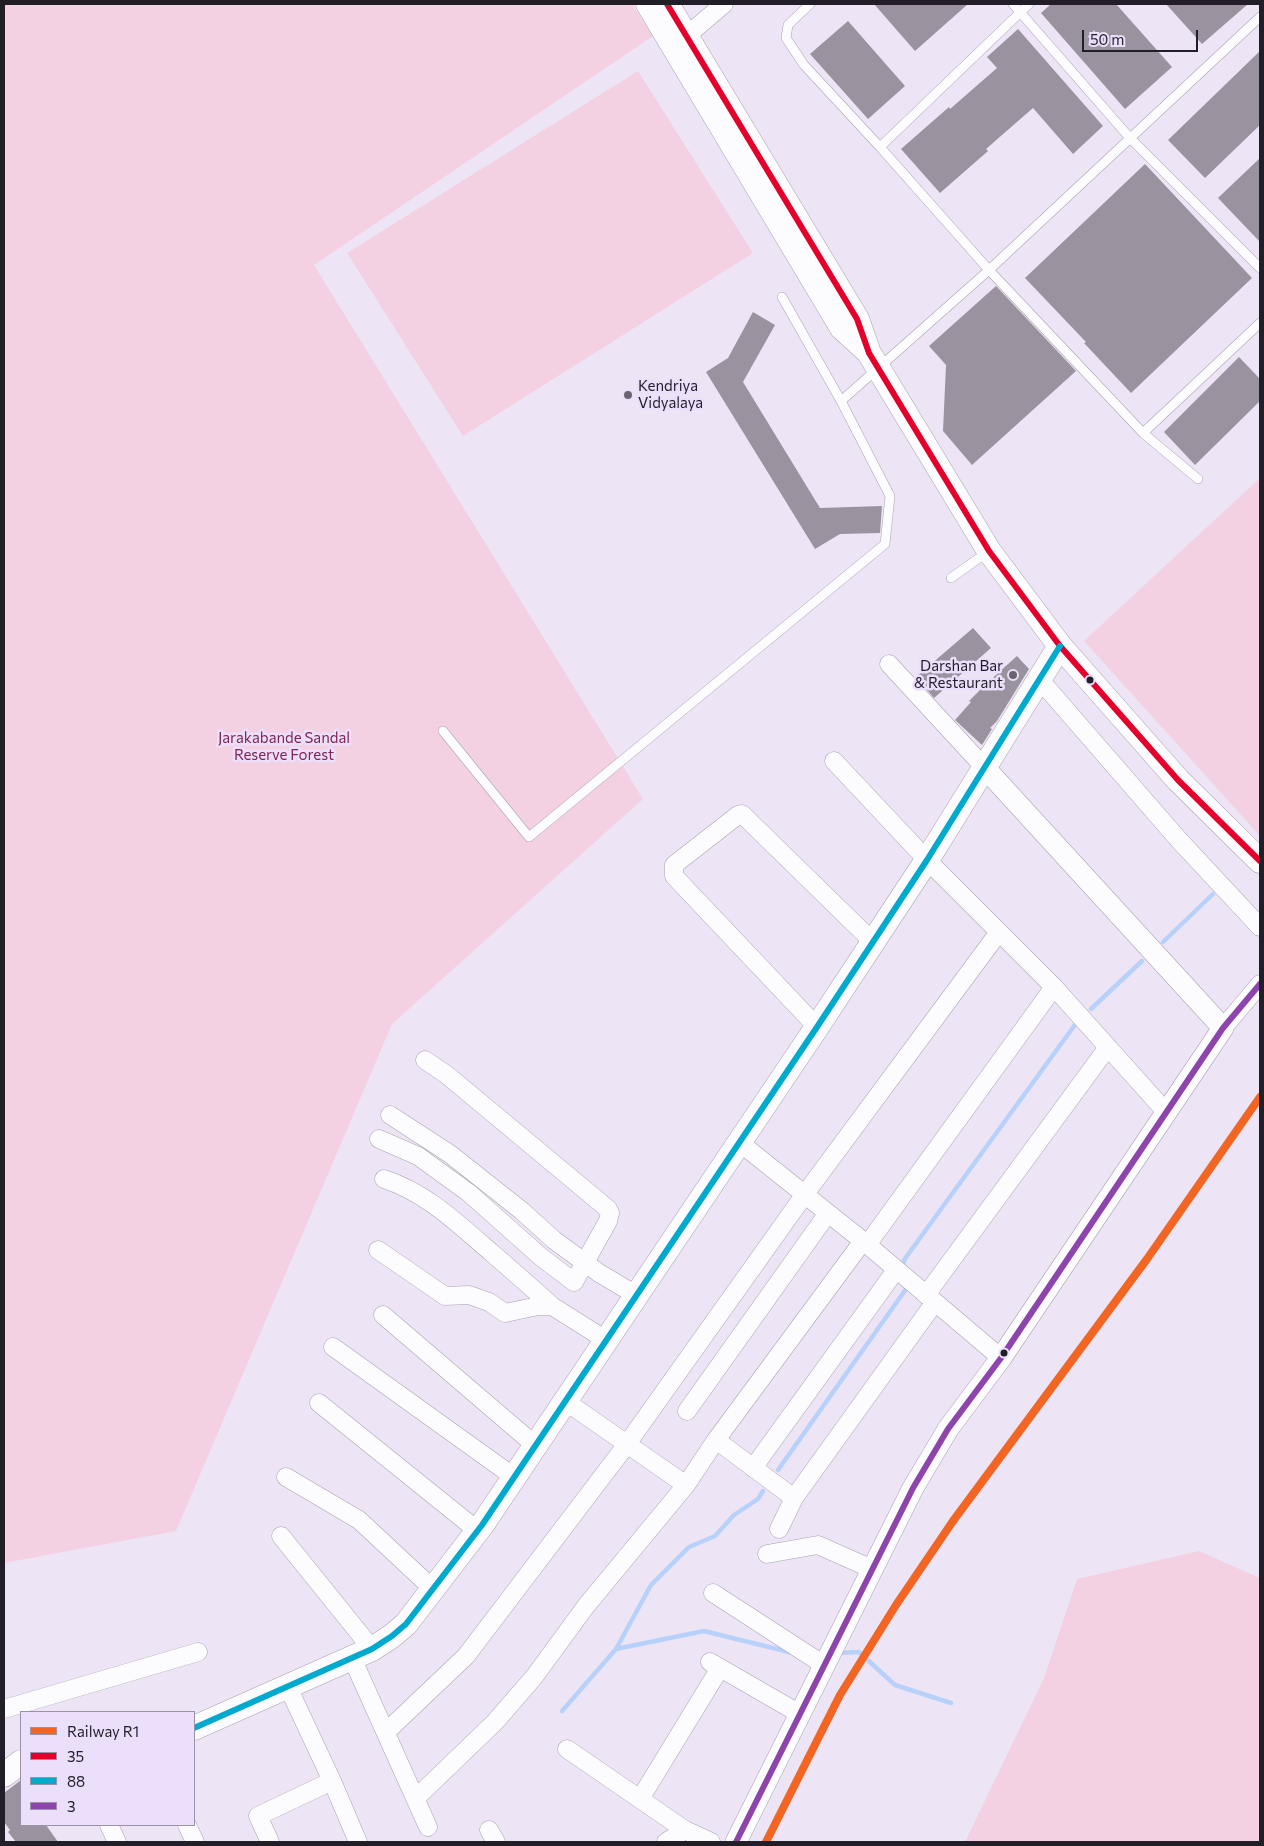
<!DOCTYPE html>
<html>
<head>
<meta charset="utf-8">
<style>
  body { margin:0 }
  #map { position:relative; width:1264px; height:1846px; overflow:hidden; background:#ede5f5; font-family:Commissioner,sans-serif }
  canvas { display:block }
  .frame { position:absolute; inset:0; border:5px solid #221e28; pointer-events:none }
  .legend { position:absolute; left:20px; top:1711px; width:175px; height:115px; box-sizing:border-box; background:#ecdffb; border:1px solid #9b92a7; margin:0; padding:6px 9px; list-style:none; font-size:15px; color:#221e28 }
  .legend li { display:flex; align-items:center; gap:10px; height:25px }
  .legend b { width:25px; border:1px solid #9b92a7 }
  .scale { position:absolute; left:1082px; top:30px; width:116px; height:22px; box-sizing:border-box; border:2px solid #221e28; border-top:0; padding-left:6px; font-size:15px; line-height:18px; white-space:nowrap; color:#221e28; -webkit-text-stroke:4px #ecdffb; paint-order:stroke }
</style>
</head>
<body>
<div id="map">
<canvas width="1264" height="1846"></canvas>
<div class="frame"></div>
<ul class="legend">
<li><b style="height:6px;background:#f26522"></b>Railway R1</li>
<li><b style="height:6px;background:#e4002b"></b>35</li>
<li><b style="height:6px;background:#00a9ce"></b>88</li>
<li><b style="height:6px;background:#8e44ad"></b>3</li>
</ul>
<div class="scale">50 m</div>
</div>
<script>
const ctx = document.querySelector('canvas').getContext('2d');
ctx.lineJoin = 'round';
function fillPath(path, color) { ctx.fillStyle = color; ctx.fill(path, 'evenodd'); }
function trace(path, color, width, dash) { ctx.strokeStyle = color; ctx.lineWidth = width; ctx.lineCap = dash ? 'butt' : 'round'; ctx.setLineDash(dash || []); ctx.stroke(path); }
function write(font, color, halo, rows, align = 'center') {
  ctx.font = font + ' Commissioner,sans-serif'; ctx.lineWidth = 5; ctx.setLineDash([]); ctx.textBaseline = 'middle'; ctx.strokeStyle = halo; ctx.fillStyle = color; for (const [text, x, y, turn = 0] of rows) {
    ctx.save(); ctx.translate(x, y); ctx.rotate((+turn || 0) * Math.PI / 180); ctx.textAlign = isNaN(turn) ? turn : align; if (halo) ctx.strokeText(text, 0, 0); ctx.fillText(text, 0, 0); ctx.restore();
  }
}
fillPath(new Path2D(`
  M4,4H632L653,36L314,265L643,799L392,1024L176,1531L4,1563Z
  M638,71L753,253L463,436L347,253Z
  M1260,478V836L1084,641Z
  M1199,1551L1260,1578V1842H965L1044,1678L1077,1579Z`), '#f3d1e3');
trace(new Path2D(`
  M1163,942L1213,894
  M1091,1009L1142,961
  M904,1262V1260L1077,1022
  M778,1470L906,1289
  M616,1649L704,1631L793,1653
  M838,1653L859,1652L895,1685L951,1703
  M562,1711L616,1649L651,1585L689,1547L715,1536L734,1515L758,1499L763,1491`), '#b8d1fa', 4.5);
fillPath(new Path2D(`
  M874,4H968L915,51Z
  M1051,4H1116L1172,67L1125,109L1041,13Z
  M1166,4H1248L1202,44Z
  M848,21L905,86L868,119L810,54Z
  M1018,29L1103,126L1073,154L1033,108L986,149L988,151L940,193L901,149L949,107L950,109L997,68L987,57Z
  M1260,51V125L1205,178L1168,140Z
  M1260,158V242L1218,198Z
  M1145,164L1252,278L1131,393L1084,343L1086,342L1025,278Z
  M996,286L1076,371L972,465L943,431L946,365L929,346Z
  M753,312L775,325L743,382L820,508L882,506L880,533L840,534L815,549L706,372L728,358Z
  M1239,357L1260,379V401L1195,465L1164,432Z
  M973,628L991,648L934,698L916,677Z
  M1017,656L1029,669L997,721L990,728L992,729L982,745L955,720L971,702L969,701L988,682Z
  M21,1780V1825H46L58,1842H16L8,1832L10,1830L4,1822V1793Z`), '#9a929e');
const service = new Path2D(`
  M810,4L788,25L786,38L804,65L880,147L989,270L1143,433L1198,479
  M1013,4L1130,138L1260,268
  M880,147L1029,4
  M841,401L989,270L1260,17
  M1143,433L1260,323
  M951,578L989,551
  M443,731L529,837L885,544L890,496L841,401L782,297`);
const minor = new Path2D(`
  M677,44L724,4
  M889,664L984,767
  M1040,680L1178,839L1260,927
  M834,761L927,860L1054,987L1166,1112
  M817,1027L674,876V865L738,815L742,814L872,941
  M1223,1028L1260,984
  M390,1115L450,1154L522,1211L554,1240L599,1273L636,1295
  M379,1139L418,1156L469,1193L541,1257L574,1282L608,1221L610,1213L608,1209L447,1075L425,1060
  M739,1142L863,1241L1001,1358
  M384,1179C424,1192 454,1220 485,1247C508,1267 530,1286 552,1306
  M867,1245L1054,987
  M378,1250L445,1296L469,1295L489,1302L505,1313L538,1306H552L606,1340
  M926,1295L1108,1047
  M383,1315L536,1446
  M333,1347L514,1477
  M565,1401L686,1485
  M319,1403L478,1531
  M687,1411L828,1213
  M716,1440L863,1241
  M753,1468L896,1270
  M286,1477L359,1520L433,1589
  M779,1529L794,1498L935,1302
  M281,1536L372,1649
  M767,1554L818,1545L872,1569
  M713,1593L824,1665
  M352,1658L428,1827
  M710,1662L800,1714
  M288,1687L332,1781L358,1842
  M4,1709L198,1652
  M386,1732L466,1656L627,1444L805,1194L999,932
  M567,1749L685,1830
  M416,1798L495,1722L534,1677L586,1606L686,1485L716,1440L794,1498
  M640,1799L720,1668
  M109,1825L117,1842
  M187,1825L195,1842
  M489,1830L496,1842
  M270,1842L258,1816L332,1781
  M666,1842L685,1830L711,1842`);
const tertiary = new Path2D(`
  M736,1842L913,1488L948,1429L1001,1358L1223,1028L984,767`);
const secondary = new Path2D(`
  M648,4L842,328L866,350
  M667,4L857,319L869,353L989,551L1060,646L1178,780L1260,861
  M194,1728L372,1649L392,1636L406,1624L482,1525L817,1027L927,860L1060,646
  M4,1775L21,1762`);
trace(service, '#a8a2ae', 10);
trace(minor, '#a8a2ae', 19);
trace(tertiary, '#a8a2ae', 22);
trace(secondary, '#a8a2ae', 25);
trace(service, '#fcfbfe', 9);
trace(minor, '#fcfbfe', 18);
trace(tertiary, '#fcfbfe', 21);
trace(secondary, '#fcfbfe', 24);
trace(new Path2D(`
  M667,4L857,319L869,353L989,551L1060,646L1178,780L1260,861`), '#e4002b', 6);
trace(new Path2D(`
  M194,1728L372,1649L392,1636L406,1624L482,1525L817,1027L927,860L1060,646`), '#00a9ce', 6);
trace(new Path2D(`
  M736,1842L913,1488L948,1429L1001,1358L1223,1028L1260,984`), '#8e44ad', 6);
trace(new Path2D(`
  M766,1842L840,1695L896,1605L953,1521L1147,1259L1260,1097`), '#f26522', 8);
for (const [x, y, r, color] of [
  [628,395,5,"#696470"],
  [1013,675,5,"#696470"],
  [1090,680,4.5,"#221e28"],
  [1004,1353,4.5,"#221e28"]
]) { const dot = new Path2D(); dot.arc(x, y, r, 0, 2 * Math.PI); ctx.fillStyle = color; ctx.fill(dot); trace(dot, '#ecdffb', 2); }
write('15px', '#221e28', '#ecdffb', [
  ["Kendriya",638,386],
  ["Vidyalaya",638,403],
  ["Darshan Bar",1003,666,"right"],
  ["& Restaurant",1003,683,"right"]
], 'left');
write('15px', '#812450', '#ecdffb', [
  ["Jarakabande Sandal",284,738],
  ["Reserve Forest",284,755]
]);
</script>
</body>
</html>
